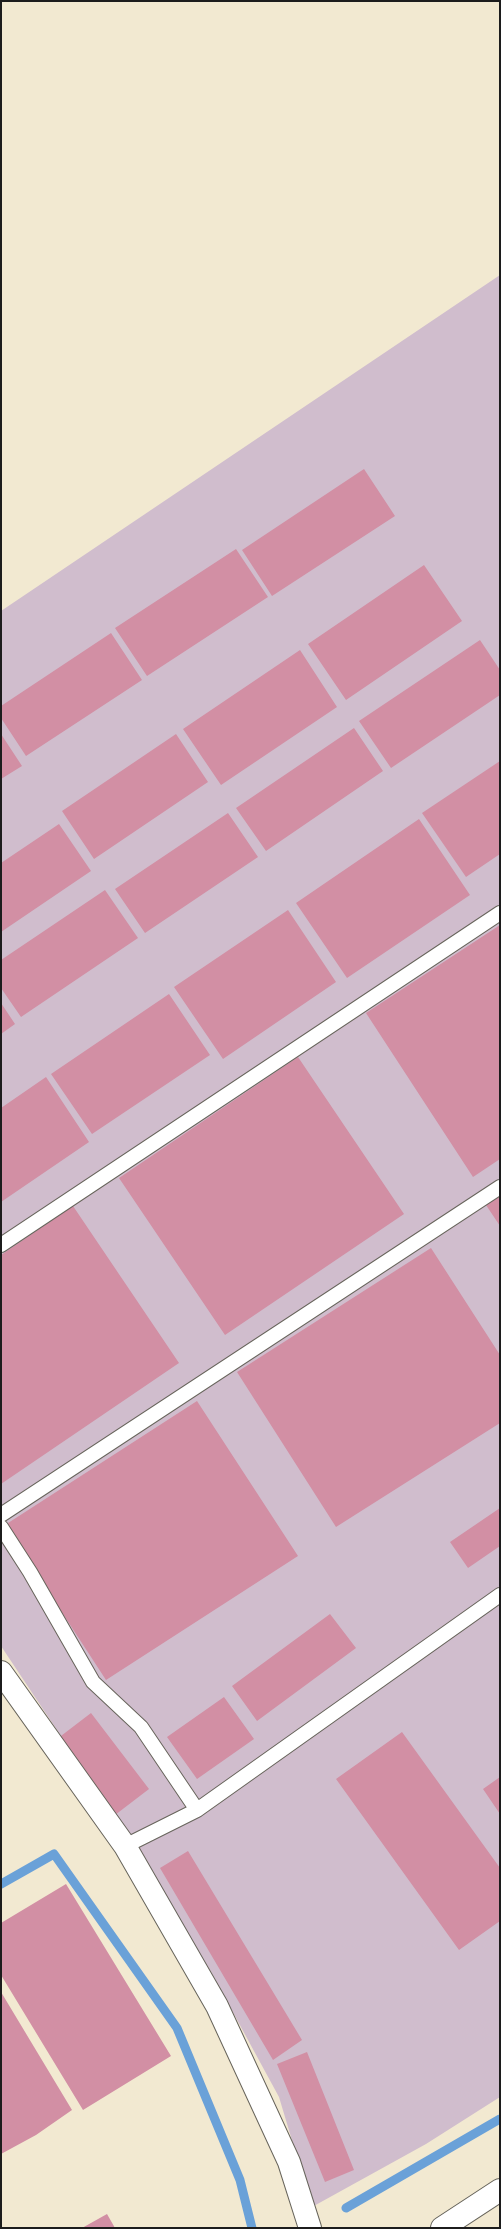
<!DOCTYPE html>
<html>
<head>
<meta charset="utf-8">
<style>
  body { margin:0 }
  #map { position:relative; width:501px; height:2229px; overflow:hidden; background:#f2e9d1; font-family:"Playpen Sans",sans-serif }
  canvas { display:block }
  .frame { position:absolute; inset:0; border:2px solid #1c1c1c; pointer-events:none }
</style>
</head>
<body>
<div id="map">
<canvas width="501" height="2229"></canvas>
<div class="frame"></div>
</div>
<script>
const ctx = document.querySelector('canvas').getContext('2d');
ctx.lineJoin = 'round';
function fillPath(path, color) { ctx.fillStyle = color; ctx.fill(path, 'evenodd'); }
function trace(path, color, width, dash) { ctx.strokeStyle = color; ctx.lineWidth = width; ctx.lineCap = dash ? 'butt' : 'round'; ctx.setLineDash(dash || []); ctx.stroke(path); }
fillPath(new Path2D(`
  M500,275V2097L426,2144L312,2207L279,2097L211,1972L126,1834L1,1646V611Z`), '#d0bdcd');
trace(new Path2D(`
  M1,1884L54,1854L177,2028L240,2180L252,2228
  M346,2208L500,2119`), '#6aa1d8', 9);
fillPath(new Path2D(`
  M364,469L395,516L272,596L242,550Z
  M236,549L268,597L147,676L115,628Z
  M424,565L462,621L346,700L308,644Z
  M111,633L142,680L26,756L1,718V706Z
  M480,640L500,670V695L391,768L359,721Z
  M300,650L337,707L221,785L183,729Z
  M354,728L383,771L266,851L236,808Z
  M1,734L22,766L1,779Z
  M176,734L208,782L94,859L62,811Z
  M500,761V854L466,877L422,813Z
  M228,813L258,857L145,933L115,889Z
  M419,819L470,895L347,978L296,903Z
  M59,824L91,871L1,932V863Z
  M105,890L138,938L21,1017L1,988V960Z
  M288,910L336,982L223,1059L174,987Z
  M500,925V1159L473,1177L366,1013Z
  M169,994L210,1055L92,1134L51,1074Z
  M1,1003L15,1024L1,1034Z
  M298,1057L404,1214L225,1335L119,1178Z
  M46,1077L89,1142L1,1202V1108Z
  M500,1196V1226L486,1205Z
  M73,1206L179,1363L1,1484V1255Z
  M431,1248L500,1355V1423L336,1527L237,1372Z
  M197,1401L298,1556L106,1680L5,1525Z
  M500,1508V1546L468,1568L450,1542Z
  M330,1614L356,1648L257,1721L232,1686Z
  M224,1697L254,1739L197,1779L167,1737Z
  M91,1713L149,1789L115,1815L57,1739Z
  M402,1732L500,1868V1921L459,1950L336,1779Z
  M500,1777V1814L483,1789Z
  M188,1851L302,2040L273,2060L160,1868Z
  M66,1884L171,2056L83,2110L1,1975V1923Z
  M1,1992L72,2110L36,2135L1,2154Z
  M307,2052L354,2170L325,2182L277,2064Z
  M107,2214L115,2228H82Z`), '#d28fa4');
const lane = new Path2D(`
  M1,1245L500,913
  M1,1515L500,1187
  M1,1527L30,1572L93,1682L141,1727L197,1810
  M125,1846L197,1810L500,1595`);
const secondary = new Path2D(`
  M1,1672L125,1846L217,2006L289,2162L310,2228
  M442,2228L500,2190`);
trace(lane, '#67645b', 16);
trace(secondary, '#67645b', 24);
trace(lane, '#fff', 14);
trace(secondary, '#fff', 22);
</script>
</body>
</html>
